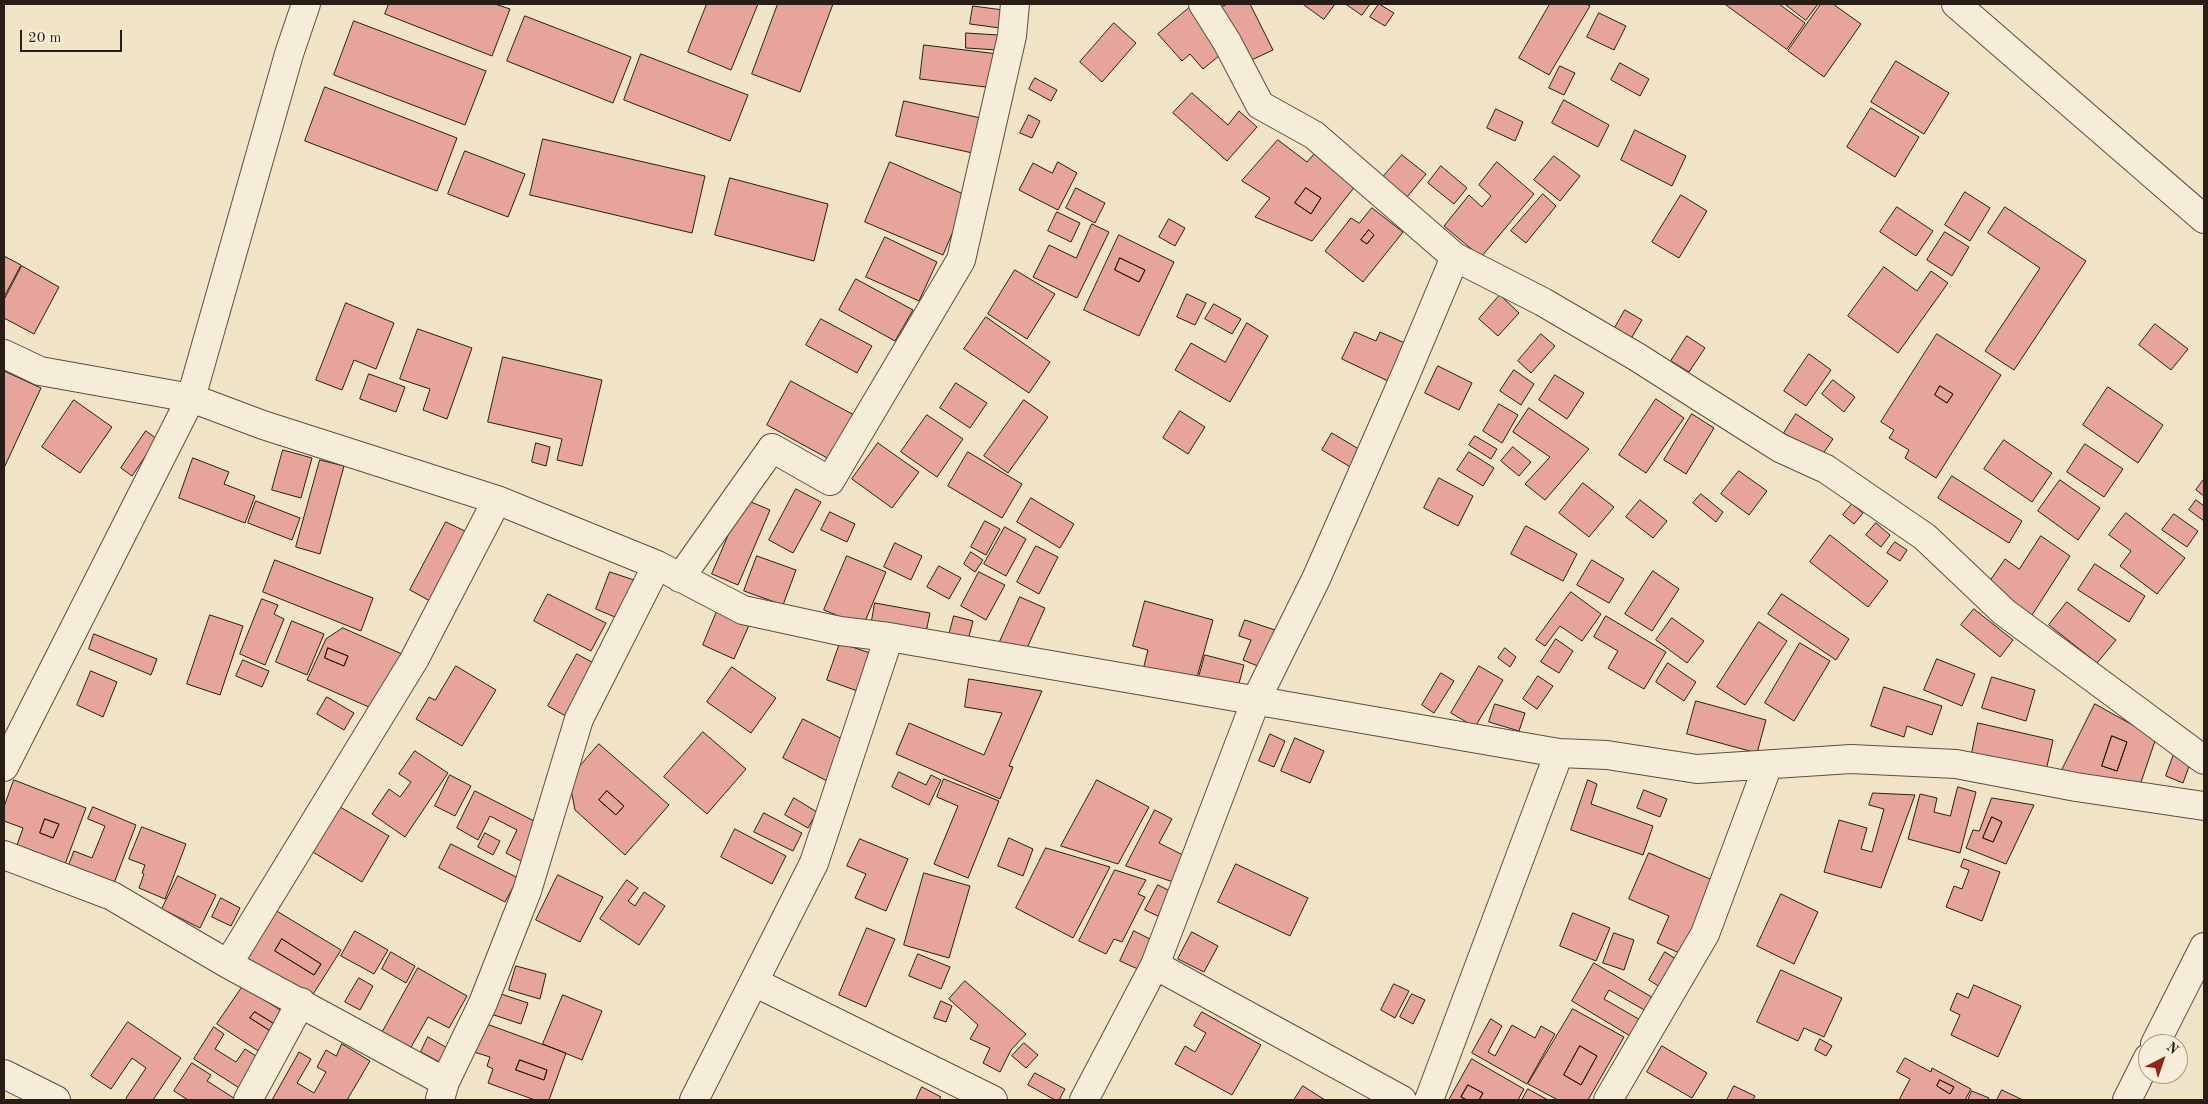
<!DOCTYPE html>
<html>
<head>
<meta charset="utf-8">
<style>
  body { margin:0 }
  #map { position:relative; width:2208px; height:1104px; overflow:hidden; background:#f1e3c5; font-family:"Old Standard TT",serif }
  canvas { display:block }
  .frame { position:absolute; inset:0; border:5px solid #281e16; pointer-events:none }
  .north { position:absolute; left:2138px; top:1034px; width:50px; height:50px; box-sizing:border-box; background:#f6edd9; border:1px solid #a49a8b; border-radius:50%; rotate:41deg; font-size:14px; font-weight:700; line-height:20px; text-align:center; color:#281e16 }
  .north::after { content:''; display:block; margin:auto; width:18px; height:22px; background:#8f2418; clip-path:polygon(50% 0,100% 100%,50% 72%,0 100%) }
  .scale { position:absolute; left:20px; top:30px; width:102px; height:22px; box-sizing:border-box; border:2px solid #281e16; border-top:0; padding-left:6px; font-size:15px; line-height:18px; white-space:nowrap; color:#281e16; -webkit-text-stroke:4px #f6edd9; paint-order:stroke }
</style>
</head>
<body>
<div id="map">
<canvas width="2208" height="1104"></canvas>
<div class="frame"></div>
<div class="north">N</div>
<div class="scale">20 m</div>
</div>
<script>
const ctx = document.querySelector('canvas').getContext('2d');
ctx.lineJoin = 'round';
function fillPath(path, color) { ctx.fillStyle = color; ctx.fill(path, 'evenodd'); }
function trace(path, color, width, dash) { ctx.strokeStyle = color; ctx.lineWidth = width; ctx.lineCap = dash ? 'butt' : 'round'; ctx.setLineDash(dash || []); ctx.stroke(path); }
const building = new Path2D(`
  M389,4H495L510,9L492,56L385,14Z
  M707,4H758L731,70L688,52Z
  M778,4H833L800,92L752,74Z
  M1228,4H1250L1273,50L1247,62L1219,8Z
  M1303,4H1335L1324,19Z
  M1346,4H1370L1362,15Z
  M1379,4L1394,13L1385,26L1370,17Z
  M1550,4H1586L1590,6L1549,75L1519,58Z
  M1725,4H1779L1805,23L1787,49Z
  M1785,4H1818L1806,20Z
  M1821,4H1833L1861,24L1824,77L1788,51Z
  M973,6L1003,10L1000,28L970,24Z
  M1189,8L1225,51L1203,69L1190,54L1182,61L1158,34Z
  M1599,13L1626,26L1614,50L1587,37Z
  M525,16L631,57L613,103L507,61Z
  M354,21L486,71L465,125L334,75Z
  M1114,23L1136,43L1102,82L1080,62Z
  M966,33L998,35L997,50L966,48Z
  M924,45L998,54L994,88L920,79Z
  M641,54L748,95L730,141L624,100Z
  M1896,61L1949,93L1924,134L1871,102Z
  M1620,63L1649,79L1640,96L1611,80Z
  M1560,66L1575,73L1564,95L1549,88Z
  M1035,78L1057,90L1051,101L1029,89Z
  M325,87L457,138L437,191L305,141Z
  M1192,93L1228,125L1239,111L1257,127L1227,161L1173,113Z
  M1564,100L1609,125L1598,147L1552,123Z
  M904,101L985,119L977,154L896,136Z
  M1871,108L1919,137L1895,177L1847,147Z
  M1496,109L1523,122L1515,141L1487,128Z
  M1029,115L1040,121L1032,138L1020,133Z
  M1635,130L1686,156L1672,186L1621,160Z
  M543,139L705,176L692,233L530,195Z
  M1278,140L1307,162L1315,153L1356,185L1312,241L1255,217L1270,198L1242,181ZM1306,188L1321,198L1311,214L1295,203Z
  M465,151L525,174L508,217L448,194Z
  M1402,155L1426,174L1407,197L1383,177Z
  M1554,156L1580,176L1560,201L1534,180Z
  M890,162L968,196L943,255L865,222Z
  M1058,162L1077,173L1058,210L1019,190L1033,163L1052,173Z
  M1497,162L1534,194L1481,257L1444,226L1469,195L1482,207L1491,196L1479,185Z
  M1441,166L1467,188L1454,204L1428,183Z
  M730,178L828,204L814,261L715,235Z
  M1076,188L1105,203L1095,223L1066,208Z
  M1306,188L1321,198L1311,214L1295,203Z
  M1965,192L1990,208L1970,241L1945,225Z
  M1543,194L1556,206L1526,243L1511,231Z
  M1681,195L1707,211L1679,258L1652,242Z
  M1897,207L1933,231L1916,256L1880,232Z
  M2005,207L2086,261L2014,370L1985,351L2040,268L1988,233Z
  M1372,208L1403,232L1363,282L1325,251L1351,218L1359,223ZM1369,230L1374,235L1367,244L1361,240Z
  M1057,212L1080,223L1071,242L1048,231Z
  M1169,219L1185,228L1175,246L1159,237Z
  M1092,224L1109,232L1077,298L1033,277L1049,245L1076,258Z
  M1369,230L1374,235L1367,244L1361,240Z
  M1945,232L1969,247L1952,276L1927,260Z
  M1119,235L1174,262L1139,336L1084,310ZM1120,258L1145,270L1139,282L1115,270Z
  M885,237L937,262L919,301L866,277Z
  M4,256L21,265L4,297Z
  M1120,258L1145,270L1139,282L1115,270Z
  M22,266L59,287L34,334L4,318V300Z
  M1884,267L1917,291L1931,271L1948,283L1898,353L1848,316Z
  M1015,270L1055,294L1027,339L988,314Z
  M856,279L913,310L895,341L839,310Z
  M1187,294L1206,303L1195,325L1177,317Z
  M1500,295L1519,313L1498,336L1479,319Z
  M346,303L394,323L376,369L354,360L342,390L316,380Z
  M1214,304L1241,319L1232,334L1205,319Z
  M1625,310L1642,320L1629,342L1612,333Z
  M986,317L1050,362L1029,393L964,349Z
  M821,319L872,346L857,373L806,345Z
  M1247,323L1268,336L1230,402L1175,370L1191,343L1225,362Z
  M2155,324L2188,349L2171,370L2139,345Z
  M418,329L472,348L447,419L423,410L430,389L400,379Z
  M1355,332L1376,341L1380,332L1407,344L1390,382L1342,359Z
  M1541,334L1555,346L1531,373L1518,361Z
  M1937,334L2001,375L1936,478L1905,458L1909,450L1889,438L1894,430L1881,422ZM1940,386L1953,394L1947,403L1935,395Z
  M1687,336L1705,348L1689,372L1671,361Z
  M1809,354L1831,370L1806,406L1784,391Z
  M503,357L602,380L582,466L557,460L562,439L488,422Z
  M1438,366L1472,383L1459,410L1425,393Z
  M1514,370L1534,384L1521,405L1500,391Z
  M4,371L41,388L4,468Z
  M369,374L405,387L396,412L360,399Z
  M1555,375L1584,393L1567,419L1539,400Z
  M1833,380L1855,397L1844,412L1822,394Z
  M791,381L854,415L829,459L767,425Z
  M956,383L987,403L970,428L940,408Z
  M1940,386L1953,394L1947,403L1935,395Z
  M2108,387L2163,425L2138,463L2083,425Z
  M1656,399L1684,418L1646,473L1619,455Z
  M74,400L112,427L80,473L42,447Z
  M1024,400L1048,417L1008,473L984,456Z
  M1499,404L1518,415L1502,443L1483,431Z
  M1529,408L1589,449L1545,500L1525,484L1550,457L1513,432Z
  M1180,411L1205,427L1188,454L1163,438Z
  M1692,414L1714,428L1686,474L1664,460Z
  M1796,414L1833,439L1820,458L1784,433Z
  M927,415L963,439L937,477L901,452Z
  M146,431L157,439L132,476L121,468Z
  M1332,433L1362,451L1352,468L1322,450Z
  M1475,436L1497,449L1491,459L1469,445Z
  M2004,440L2052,473L2032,502L1984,469Z
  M536,443L550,447L546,466L532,462Z
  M878,443L919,472L892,508L852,479Z
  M2085,444L2123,469L2104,497L2067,472Z
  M1513,447L1531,462L1519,476L1501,461Z
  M283,450L312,458L301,498L272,490Z
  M968,452L1022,484L1002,518L948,486Z
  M1469,452L1494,468L1483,486L1457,470Z
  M193,458L229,472L224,484L255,496L245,523L179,498Z
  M320,460L344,466L320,554L296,547Z
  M1739,471L1767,491L1749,515L1721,494Z
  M1952,476L2022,521L2009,543L1938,498Z
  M1439,478L1473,496L1458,526L1424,508Z
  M2204,479V496L2196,490Z
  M2060,480L2100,508L2078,540L2038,511Z
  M1583,483L1614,507L1589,537L1559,513Z
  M796,489L821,502L793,553L769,540Z
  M1701,494L1723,512L1716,522L1693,503Z
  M1031,498L1074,524L1060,548L1017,522Z
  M744,499L770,510L738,585L712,574Z
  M1640,500L1667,521L1653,538L1626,517Z
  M2196,500L2204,506V521L2189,510Z
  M256,501L300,518L292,540L248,523Z
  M1852,504L1863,513L1854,524L1843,515Z
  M830,512L855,524L847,542L821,530Z
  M2126,513L2185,558L2157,594L2120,566L2131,551L2109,535Z
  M2174,514L2198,531L2187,547L2162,530Z
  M985,521L1000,529L986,555L971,547Z
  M446,522L467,532L430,601L410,590Z
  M1876,523L1890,535L1881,547L1866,535Z
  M1526,526L1577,554L1563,581L1511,554Z
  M1005,527L1026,539L1006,576L984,564Z
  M1830,535L1888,581L1868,607L1810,562Z
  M2041,536L2070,556L2032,615L1987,585L2005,559L2019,569Z
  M1895,542L1907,550L1900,561L1887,553Z
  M895,543L922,556L911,580L884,567Z
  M1036,546L1058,557L1039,594L1017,582Z
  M971,552L983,560L975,572L964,564Z
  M757,556L796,570L783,605L744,591Z
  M847,556L886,572L863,626L824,610Z
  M275,560L373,598L361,631L263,592Z
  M1592,560L1624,579L1609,603L1577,585Z
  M2095,564L2145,596L2129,622L2078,590Z
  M939,566L961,578L949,599L927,587Z
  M1653,571L1679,589L1652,631L1625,614Z
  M610,572L637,581L622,620L596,609Z
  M979,572L1005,585L986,620L961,606Z
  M1571,592L1601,614L1582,641L1560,626L1545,646L1536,640Z
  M548,594L606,623L591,651L534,621Z
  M1782,594L1849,639L1836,660L1768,614Z
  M1020,597L1045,608L1023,657L998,646Z
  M262,599L278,605L274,614L284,619L265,665L240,654Z
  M1145,601L1213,620L1195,684L1143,670L1148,650L1133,646Z
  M2067,602L2116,640L2097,663L2049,625Z
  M875,603L930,613L925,637L871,626Z
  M718,609L750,623L734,659L703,645Z
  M1974,609L2013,640L2000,657L1961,625Z
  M210,615L243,626L220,695L187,684Z
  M954,616L973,621L967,644L948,639Z
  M1606,616L1666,652L1644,689L1608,668L1618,651L1594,637Z
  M1672,618L1704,641L1687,663L1656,640Z
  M1245,620L1278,631L1265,669L1243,660L1251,640L1239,636Z
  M292,621L324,634L307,675L276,662Z
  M1759,622L1787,641L1745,705L1717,687Z
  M343,628L402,654L378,711L307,680L326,639ZM328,648L348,656L344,666L325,658Z
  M94,634L157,659L151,675L89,649Z
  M1556,639L1573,651L1559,673L1541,662Z
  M840,643L876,655L863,693L827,680Z
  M1800,643L1830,661L1794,721L1765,703Z
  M328,648L348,656L344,666L325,658Z
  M1505,648L1516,657L1510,667L1498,658Z
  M577,654L601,667L571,719L548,706Z
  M1205,655L1244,665L1238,687L1199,677Z
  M1937,659L1975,674L1962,706L1924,690Z
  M243,660L269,671L262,687L236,676Z
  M1668,663L1696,682L1684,701L1656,682Z
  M456,666L496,690L462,746L416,719L429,697L435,700Z
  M1479,666L1503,680L1475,727L1451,713Z
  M732,667L776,698L751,733L707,702Z
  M91,671L117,682L103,717L77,705Z
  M1441,673L1454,681L1434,713L1422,705Z
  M1538,676L1553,686L1537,709L1523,699Z
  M1992,677L2035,690L2026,721L1982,708Z
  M969,679L1042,691L1009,766L1013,767L1000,799L896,754L909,723L984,755L1002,713L965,707Z
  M1884,687L1942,706L1932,735L1907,726L1904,737L1871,726Z
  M327,697L354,713L344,730L317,714Z
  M1696,701L1766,720L1757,753L1687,734Z
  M1495,704L1525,713L1519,731L1489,722Z
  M2095,704L2156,738L2138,791L2059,776ZM2112,736L2127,742L2117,771L2102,766Z
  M803,719L850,743L829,782L783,758Z
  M1978,723L2053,740L2045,775L1971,758Z
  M703,732L746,769L707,814L664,777Z
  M1270,734L1285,741L1274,767L1259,761Z
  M2112,736L2127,742L2117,771L2102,766Z
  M1295,738L1324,751L1310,783L1281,771Z
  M599,744L669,805L625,855L575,810L569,779ZM607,791L624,806L616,815L599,800Z
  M415,751L448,773L405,837L372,814L389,789L400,797L411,782L399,774Z
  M2174,754L2191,761L2183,783L2166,776Z
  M899,772L926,785L931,775L941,780L929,805L892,787Z
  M450,775L471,786L455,816L435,806Z
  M944,779L999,801L968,878L934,864L958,806L937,797Z
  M14,780L86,808L64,867L16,848L23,828L4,821V807ZM45,819L59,824L53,838L40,833Z
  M1097,780L1149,807L1118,864L1061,846Z
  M1588,780L1597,784L1591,804L1653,826L1643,855L1571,830Z
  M1958,787L1976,792L1960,853L1908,839L1920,794L1937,798L1934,812L1950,816Z
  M1644,790L1667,799L1660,817L1637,808Z
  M475,791L542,825L523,862L506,853L517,830L490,816L478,840L457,828Z
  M607,791L624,806L616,815L599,800Z
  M1873,793L1915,795L1881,888L1824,872L1839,820L1867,828L1861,849L1872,852L1884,809L1869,805Z
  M794,798L817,812L808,828L785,815Z
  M1992,798L2034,805L2006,864L1966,848L1973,830L1979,831ZM1992,817L2002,822L1993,842L1983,838Z
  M330,801L389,836L362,882L303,846Z
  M93,807L136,825L114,883L68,866L74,851L92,858L105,826L88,819Z
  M1155,810L1172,819L1159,843L1189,858L1176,883L1126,866Z
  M764,813L802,833L793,851L754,832Z
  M1992,817L2002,822L1993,842L1983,838Z
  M45,819L59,824L53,838L40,833Z
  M142,827L186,844L165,899L139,888L144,874L142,873L145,865L129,859Z
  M735,829L786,856L772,884L721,857Z
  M485,833L500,841L493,855L478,847Z
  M1009,838L1033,849L1023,876L998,866Z
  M860,839L908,859L886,911L855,898L866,874L847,866Z
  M451,844L518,878L505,902L439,868Z
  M1046,848L1110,867L1073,938L1016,908Z
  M1649,853L1717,882L1686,956L1657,943L1669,916L1629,899Z
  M1964,859L2000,872L1982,921L1946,907L1954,886L1962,889L1969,870L1961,867Z
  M1236,864L1308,898L1290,936L1218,902Z
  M1115,870L1146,880L1138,894L1145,897L1122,942L1114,939L1106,954L1079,941Z
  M924,873L970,886L949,958L904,945Z
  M558,875L603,897L580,942L536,920Z
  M178,876L216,895L200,928L162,909Z
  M627,880L638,888L628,901L635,906L644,892L665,906L639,945L600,919Z
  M1158,885L1174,893L1162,918L1145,910Z
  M1781,894L1818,912L1794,964L1757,946Z
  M221,898L240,908L231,926L212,917Z
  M275,910L341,950L310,999L245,958ZM282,939L321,964L314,975L275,951Z
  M1573,913L1610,928L1596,961L1560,946Z
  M867,928L895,939L866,1007L839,995Z
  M355,931L388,950L374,974L341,956Z
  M1134,931L1154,941L1140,970L1120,961Z
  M1192,932L1218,946L1204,972L1178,959Z
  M1614,933L1634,940L1624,970L1603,963Z
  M282,939L321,964L314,975L275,951Z
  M391,952L415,966L406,983L382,969Z
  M1665,952L1679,961L1663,989L1649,980Z
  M918,954L950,967L941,989L909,976Z
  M1594,963L1655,999L1648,1012L1609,990L1604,999L1642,1021L1632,1037L1572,1001Z
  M516,966L546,974L540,999L509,990Z
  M418,968L467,996L449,1028L428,1017L410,1049L382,1033Z
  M1781,970L1842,998L1824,1037L1804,1028L1798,1041L1757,1022Z
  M359,978L373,986L360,1010L345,1002Z
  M965,981L1026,1034L1011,1050L1000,1072L983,1063L990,1048L970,1039L978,1025L949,999Z
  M1394,984L1409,991L1395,1018L1381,1010Z
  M1974,985L2021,1006L1998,1057L1951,1035L1960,1015L1950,1010L1957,993L1968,998Z
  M243,986L294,1019L269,1058L217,1024ZM255,1012L276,1025L272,1032L250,1018Z
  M495,992L528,1003L521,1024L488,1013Z
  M1412,994L1425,1000L1413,1024L1400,1017Z
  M563,995L602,1011L582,1060L543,1044Z
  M941,1001L952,1006L946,1022L934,1018Z
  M1573,1009L1624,1037L1588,1100H1558L1528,1084ZM1580,1046L1597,1056L1581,1085L1564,1075Z
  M255,1012L276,1025L272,1032L250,1018Z
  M1202,1012L1261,1045L1232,1095L1175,1064L1185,1046L1195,1052L1206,1033L1194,1026Z
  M1491,1019L1502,1026L1488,1052L1495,1056L1512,1025L1535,1038L1541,1026L1555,1034L1527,1084L1472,1053Z
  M128,1022L181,1058L153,1100H128L126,1098L146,1068L132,1058L111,1089L91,1076Z
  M484,1023L566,1053L549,1100H535L488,1083L493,1069L487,1066L490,1057L474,1052ZM520,1060L547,1070L544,1080L516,1070Z
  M214,1027L224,1034L215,1049L236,1062L245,1049L267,1063L247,1093L194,1059Z
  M428,1037L451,1050L443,1064L421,1052Z
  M1820,1039L1832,1046L1826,1056L1815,1050Z
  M1024,1043L1038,1055L1026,1068L1012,1056Z
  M342,1044L370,1061L347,1100H272L299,1052L311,1059L297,1083L314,1093L326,1072L317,1067L326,1050L336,1056Z
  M1580,1046L1597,1056L1581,1085L1564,1075Z
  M1662,1046L1707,1073L1692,1098L1647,1072Z
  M1905,1058L1931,1072L1932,1068L1971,1089L1965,1100H1899L1910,1079L1897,1072ZM1940,1080L1954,1087L1950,1094L1937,1086Z
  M1472,1059L1524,1089L1518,1100H1479L1483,1093L1468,1085L1461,1097L1467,1100H1449Z
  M520,1060L547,1070L544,1080L516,1070Z
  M192,1063L211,1075L207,1081L237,1100H188L174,1091Z
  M1035,1073L1065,1089L1059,1100H1055L1028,1085Z
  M1940,1080L1954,1087L1950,1094L1937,1086Z
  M1468,1085L1483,1093L1479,1100H1467L1461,1097Z
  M1303,1086L1325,1100H1294Z
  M1734,1086L1755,1096L1753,1100H1727Z
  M922,1087L941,1097L939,1100H916Z
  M1528,1089L1548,1100H1522Z
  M2002,1090L2023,1100H1997Z
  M1972,1091L1989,1098L1988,1100H1968Z`);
fillPath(building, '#e7a49a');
trace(building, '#281e16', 1);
const street = new Path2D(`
  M1203,4L1227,42L1260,105L1314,135L1455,257L1543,302L1637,357L1780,448L1826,469L1925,537L2004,612L2204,760
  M1956,4L2204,219
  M4,354L40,371L191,398L263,425L497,500L657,565L743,610L840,631L889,637L1559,753L1607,755L1697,769L1851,759L1956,764L2076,787L2204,806
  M680,578L772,448L830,481L961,260L1012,36L1015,4
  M4,767L191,398L289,54L306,4
  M4,855L112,896L228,964
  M1155,965L1402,1100
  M754,982L993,1100
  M2155,1044L2204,947
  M4,1074L56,1100
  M445,1082L228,964L414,660L497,500
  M440,1099L445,1082L483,1003L527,891L579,719L657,565
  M248,1100L301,1002
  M694,1100L814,863L889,637
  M1084,1100L1155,965L1256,700L1316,579L1405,376L1455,257
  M1429,1100L1559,753
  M1608,1100L1705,934L1768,765
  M2127,1100L2148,1058`);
trace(street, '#5a4f42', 30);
trace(street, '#f6edd9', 28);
</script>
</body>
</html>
